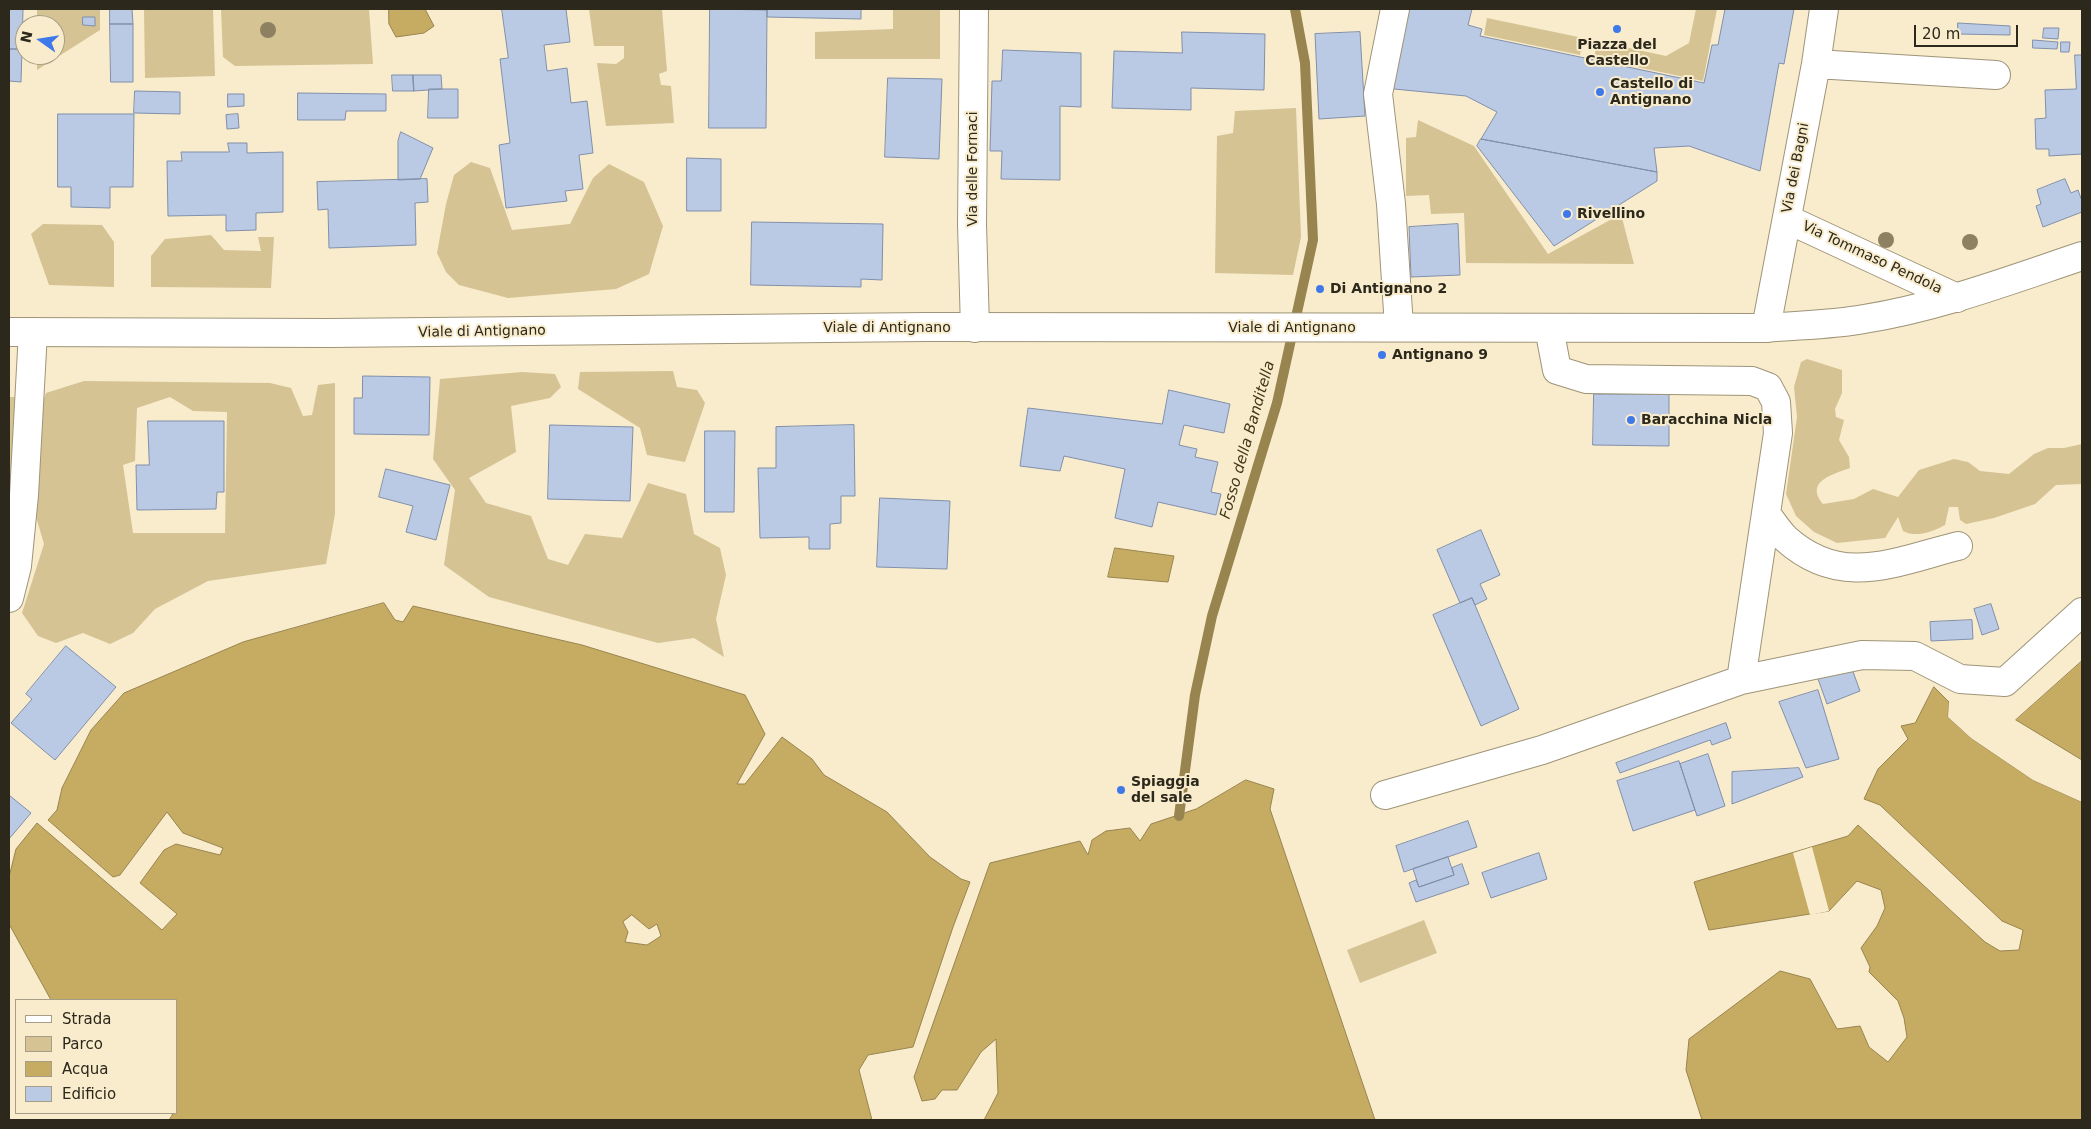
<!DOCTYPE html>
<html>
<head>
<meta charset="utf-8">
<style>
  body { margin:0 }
  #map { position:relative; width:2091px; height:1129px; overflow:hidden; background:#f8eccd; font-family:"DejaVu Sans",sans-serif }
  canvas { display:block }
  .frame { position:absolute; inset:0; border:10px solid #2c281c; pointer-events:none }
  .legend { position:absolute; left:15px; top:999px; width:162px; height:115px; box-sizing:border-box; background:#f8eccd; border:1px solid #a69e86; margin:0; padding:6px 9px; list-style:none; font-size:15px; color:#2c281c }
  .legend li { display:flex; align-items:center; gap:10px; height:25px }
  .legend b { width:25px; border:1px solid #a69e86 }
  .north { position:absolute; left:15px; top:15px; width:50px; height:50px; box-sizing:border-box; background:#f8eccd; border:1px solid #a69e86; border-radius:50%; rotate:283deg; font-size:14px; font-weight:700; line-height:20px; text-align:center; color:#2c281c }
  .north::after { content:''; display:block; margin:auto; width:18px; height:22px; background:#3f78e8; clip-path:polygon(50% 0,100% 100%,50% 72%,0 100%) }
  .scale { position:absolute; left:1914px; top:25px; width:104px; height:22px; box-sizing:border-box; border:2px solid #2c281c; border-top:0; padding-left:6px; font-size:15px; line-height:18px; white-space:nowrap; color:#2c281c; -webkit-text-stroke:4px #f8eccd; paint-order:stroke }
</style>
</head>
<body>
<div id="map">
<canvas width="2091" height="1129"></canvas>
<div class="frame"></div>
<ul class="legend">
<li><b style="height:6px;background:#fff"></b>Strada</li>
<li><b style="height:14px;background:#d5c394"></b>Parco</li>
<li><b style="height:14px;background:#c6ab63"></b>Acqua</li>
<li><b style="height:14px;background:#bacae5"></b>Edificio</li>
</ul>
<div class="north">N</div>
<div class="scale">20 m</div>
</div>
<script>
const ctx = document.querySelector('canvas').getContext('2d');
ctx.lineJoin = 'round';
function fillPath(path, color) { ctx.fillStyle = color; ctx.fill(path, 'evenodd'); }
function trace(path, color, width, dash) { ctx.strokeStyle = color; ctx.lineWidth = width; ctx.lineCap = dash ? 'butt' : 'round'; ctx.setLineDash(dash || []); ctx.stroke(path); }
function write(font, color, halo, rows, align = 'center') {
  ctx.font = font + ' "DejaVu Sans",sans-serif'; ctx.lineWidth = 4; ctx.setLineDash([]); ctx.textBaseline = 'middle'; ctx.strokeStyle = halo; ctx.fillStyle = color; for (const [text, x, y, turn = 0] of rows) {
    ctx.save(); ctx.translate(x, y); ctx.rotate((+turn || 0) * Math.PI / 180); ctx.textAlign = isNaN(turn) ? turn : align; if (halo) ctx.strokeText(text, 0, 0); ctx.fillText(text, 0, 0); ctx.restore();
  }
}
fillPath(new Path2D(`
  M37,9H100V30L37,70V55H55V25H37Z
  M144,9H213L215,76L145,78Z
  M221,9H369L373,64L235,66L223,57Z
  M589,9H662L667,71L659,74L661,85L671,86L674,123L606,126L597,63L616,64L624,58V46H594Z
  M893,9H940V59H815V32L893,29Z
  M1696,9H1717L1703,81L1594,58L1597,41L1666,56L1689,43Z
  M1487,18L1583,38L1580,55L1484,35Z
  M1296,108L1301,237L1293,275L1215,273L1217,136L1233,133L1235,111Z
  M1418,120L1474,146L1548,254L1621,214L1634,264L1466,263L1464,213L1431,214L1429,195L1406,196V138L1416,137Z
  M471,162L490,168L512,230L570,224L593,178L609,164L644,182L663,226L649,274L616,289L508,298L459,285L446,272L437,253L446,204L454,175Z
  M43,224L102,225L114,242V287L49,285L31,234Z
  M211,235L224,250L261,251L258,237H274L271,288L151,287V256L165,239Z
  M1807,359L1842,370V393L1835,409L1836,417L1844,420L1839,440L1849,457L1850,468C1834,474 1804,481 1823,504L1854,499L1873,489L1898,497L1919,470L1954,459L1968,462L1980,471L2009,474L2034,454L2048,448H2064L2082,444V484L2056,485L2035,504L1994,518L1966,524L1960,520L1958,507H1949L1945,525C1932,532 1917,538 1903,531L1898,517L1885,538L1837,543L1814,532L1796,516L1786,494L1797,417L1794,387L1801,362Z
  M673,371L677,387L697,390L705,403L685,462L647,455L640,428L578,389L580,372Z
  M522,372L555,374L561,387L550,398L511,406L516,452L469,478L486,503L531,516L548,559L568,565L585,534L622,538L648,483L686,494L694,534L720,548L726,575L716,619L724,657L694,638L658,643L489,597L444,565L455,490L433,459L440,379Z
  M84,381L270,383L291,388L303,416L312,415L318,385L335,383V514L326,564L208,581L155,609L133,633L110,644L83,633L56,643L38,636L22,613L44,544L25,479L36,422L46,393ZM170,397L193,411L227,412L225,533H133L123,465L135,461L137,408Z
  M9,397H26L9,568Z
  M1424,920L1437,953L1360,983L1347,950Z`), '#d5c394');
const water = new Path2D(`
  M389,9H425L434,26L424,33L396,37L389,24Z
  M1115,548L1174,556L1168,582L1108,577Z
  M384,603L395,620L403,622L413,606L582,645L745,695L765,734L737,784H745L782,737L812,759L824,775L887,812L930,857L961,879L970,882L953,927L913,1047L868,1055L859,1070L872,1120H169L173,1114L169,1113H176V1000H51L9,924V877L16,849L37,823L162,930L177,914L140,883L164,850L176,844L220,855L223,848L183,833L167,812L120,875L113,877L48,820L57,810L62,788L91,730L124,693L243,642ZM632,915L649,929L657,924L661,936L647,945L625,942L628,932L623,922Z
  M2082,661V760L2016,720Z
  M1934,687L1949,702L1948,717L1971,738L2033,780L2082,802V1120H1702L1686,1070L1689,1039L1780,971L1810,979L1837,1029L1860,1026L1869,1047L1888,1062L1907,1037L1904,1018L1898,1001L1869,972L1870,967L1861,948L1877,926L1885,908L1881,890L1857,881L1829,911L1709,930L1694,882L1848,836L1858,825L1985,942L2000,951L2019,950L2023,930L2002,921L1880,805L1864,799L1878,769L1908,739L1901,726L1915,723Z
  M1246,780L1274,789L1270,809L1375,1120H984L998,1093L996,1039L981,1052L957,1090H942L935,1099L922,1101L914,1077L990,863L1080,841L1088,855L1092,840L1106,831L1130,828L1140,841L1151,824L1196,809Z`);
fillPath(water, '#c6ab63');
trace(water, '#98844e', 1);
fillPath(new Path2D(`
  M1949,702L1952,703L1951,716L1973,736L2034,777L2082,800V802L2033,780L1971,738L1948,717Z
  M1812,847L1829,911L1810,915L1793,853Z`), '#f8eccd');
trace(new Path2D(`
  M1179,816L1195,695L1212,616L1277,403L1313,240L1305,63L1295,9`), '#98844e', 10);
const building = new Path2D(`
  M9,9H23L22,49H9Z
  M110,9H132L133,24H110Z
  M502,9H566L570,42L544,45L547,71L567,68L571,103L587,101L593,153L579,155L583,189L565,191L567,201L506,208L499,145L510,143L500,59L508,58Z
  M710,9L767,10L766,128H709Z
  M740,9H861V19L767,17V10Z
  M1408,9H1472L1468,25L1482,29L1480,36L1704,83L1712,45H1718L1725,9H1794L1784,64L1779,63L1760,171L1689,146L1654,148L1657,172L1481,139L1497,112L1466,96L1384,88Z
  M83,17H95V26L83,25Z
  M1958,23L2010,26V35L1958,34Z
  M110,24H133V82H111Z
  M2044,28H2059L2058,39L2043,38Z
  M1182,32L1265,34L1264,90L1191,88V110L1112,108L1114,51L1182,53Z
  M1360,32L1365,116L1319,119L1315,34Z
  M2033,40L2058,42L2057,49L2033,48Z
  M2061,42H2070L2069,52H2061Z
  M9,49H22L21,82L9,81Z
  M1003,50L1081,53V107L1060,106V180L1001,179L1002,151H990L992,81H1001Z
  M2075,55H2082V154L2049,156V149H2036L2035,119L2046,118L2045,90L2076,89Z
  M392,75H413L414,91H393Z
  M413,75H441L442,89L414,91Z
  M888,78L942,79L939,159L885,157Z
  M429,89H458V118H428Z
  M135,91L180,92V114L134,113Z
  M298,93L386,94V111H346L345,120H298Z
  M228,94H244V106L228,107Z
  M58,114H134L133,187H110V208L71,207V187H58Z
  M238,114L239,128L227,129L226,115Z
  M401,132L433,148L420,179L398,180V141Z
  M1481,139L1657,172V181L1554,246L1477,146Z
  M228,143H247V153L283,152V212L256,213V230L226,231V215L168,216L167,161H182L181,152H229Z
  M687,158L721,159V211H687Z
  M427,179L428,202L415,203L416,245L329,248L328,209L318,210L317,182Z
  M2065,179L2071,193L2078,190L2082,201V212L2043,227L2036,206L2041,204L2037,190Z
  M752,222L883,224L882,280L861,279V287L751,285Z
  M1458,224L1460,275L1411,277L1409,227Z
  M363,376L430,377L429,435L354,434V398H362Z
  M1169,390L1230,404L1224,433L1184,425L1179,445L1197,449L1195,457L1218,462L1211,492L1221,494L1216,515L1158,502L1152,527L1115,518L1125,469L1064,456L1060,471L1020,466L1028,408L1162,424Z
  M1594,394H1669V446L1593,445Z
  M148,421H224V492H217L216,509L137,510L136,465H149Z
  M550,425L633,427L630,501L548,499Z
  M854,425L855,496H841V523L830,524V549H809V537L760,538L758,468H776V427Z
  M705,431H735L734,512H705Z
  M386,469L450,485L436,540L406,532L413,506L379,497Z
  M880,498L950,501L947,569L877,567Z
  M1481,530L1500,575L1480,584L1487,599L1475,605L1472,598L1460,603L1437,550Z
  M1472,598L1519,709L1481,726L1433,615Z
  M1991,604L1999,629L1982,635L1974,609Z
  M1972,620L1973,639L1931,641L1930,622Z
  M66,646L116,687L55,760L11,723L32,699L26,694Z
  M1851,666L1860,691L1827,704L1818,679Z
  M1818,690L1839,759L1806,768L1779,702Z
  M1726,723L1731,738L1712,745L1710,740L1620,773L1616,763Z
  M1708,754L1725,806L1697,816L1680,764Z
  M1679,761L1695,810L1633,831L1617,781Z
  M1799,768L1803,777L1732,804V772Z
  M9,795L31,813L9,839Z
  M1468,821L1477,847L1404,872L1396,846Z
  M1539,853L1547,879L1491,898L1482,873Z
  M1448,857L1454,875L1419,887L1413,869Z
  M1462,864L1469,884L1416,902L1409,883L1416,880L1419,887L1454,875L1452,868Z`);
fillPath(building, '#bacae5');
trace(building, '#818fa9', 1);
const minor = new Path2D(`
  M974,9L972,224L975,328
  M1395,9L1378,94L1391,204L1399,327
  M1816,64L1996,75
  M1787,219L1957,298
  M1766,328L1816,64L1824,9
  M1766,514C1772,521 1778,531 1785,538C1841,589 1894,562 1958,546
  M9,598L17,566L24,495L33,332
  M1741,680L1862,655L1915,656L1960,679L2005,682L2082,612
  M1385,795L1542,750L1741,680L1778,433L1776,402L1768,387L1752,381L1586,379L1557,370L1549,328`);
const major = new Path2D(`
  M9,332L330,333L927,327L1766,328C1798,325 1832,325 1864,319C1939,307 2010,280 2082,256`);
trace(minor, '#9f9478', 30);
trace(major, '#9f9478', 30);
trace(minor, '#fff', 28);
trace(major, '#fff', 28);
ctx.fillStyle = '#8d8161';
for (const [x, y] of [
  [268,30],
  [1886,240],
  [1970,242]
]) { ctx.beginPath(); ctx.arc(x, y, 8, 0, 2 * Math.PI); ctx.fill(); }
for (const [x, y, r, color] of [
  [1617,29,5,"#3f78e8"],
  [1600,92,5,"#3f78e8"],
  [1567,214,5,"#3f78e8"],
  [1320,289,5,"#3f78e8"],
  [1382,355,5,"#3f78e8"],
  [1631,420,5,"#3f78e8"],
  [1121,790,5,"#3f78e8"]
]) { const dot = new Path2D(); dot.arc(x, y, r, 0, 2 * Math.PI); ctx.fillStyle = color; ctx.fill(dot); trace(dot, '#f8eccd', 2); }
write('bold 14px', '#2c281c', '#f8eccd', [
  ["Piazza del",1617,45,"center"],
  ["Castello",1617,61,"center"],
  ["Castello di",1610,84],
  ["Antignano",1610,100],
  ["Rivellino",1577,214],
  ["Di Antignano 2",1330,289],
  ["Antignano 9",1392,355],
  ["Baracchina Nicla",1641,420],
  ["Spiaggia",1131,782],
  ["del sale",1131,798]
], 'left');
write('14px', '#2c281c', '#f8eccd', [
  ["Via dei Bagni",1796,168,-79],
  ["Via delle Fornaci",973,169,-90],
  ["Via Tommaso Pendola",1872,258,25],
  ["Viale di Antignano",887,328],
  ["Viale di Antignano",1292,328],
  ["Viale di Antignano",482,332,-1]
]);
write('italic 15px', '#413615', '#f8eccd', [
  ["Fosso della Banditella",1248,440,-74]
]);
</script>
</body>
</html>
